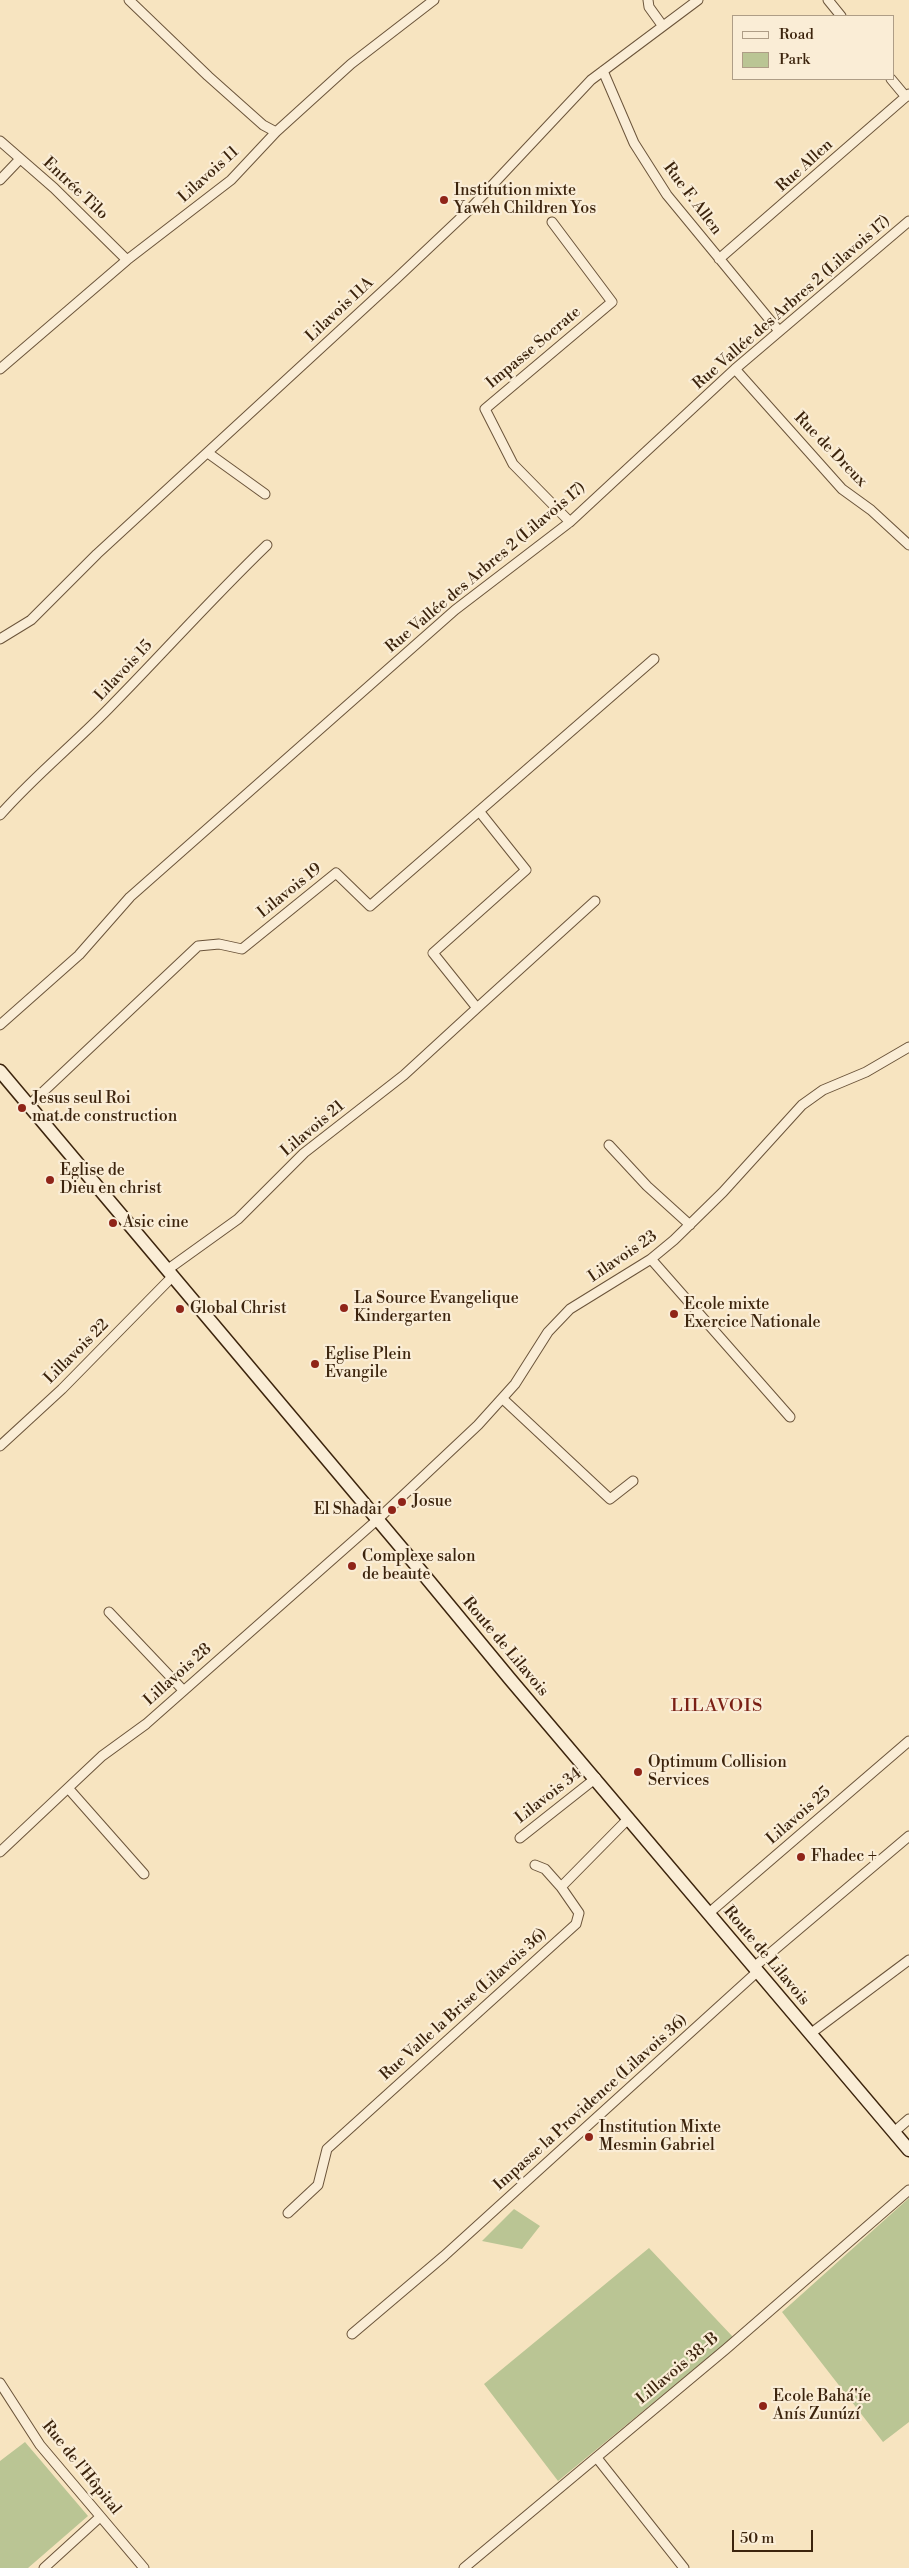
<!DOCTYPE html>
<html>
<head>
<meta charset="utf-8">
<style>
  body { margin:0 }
  #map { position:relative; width:909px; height:2568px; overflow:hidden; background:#f7e4c0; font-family:"Libre Bodoni",serif }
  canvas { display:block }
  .legend { position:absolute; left:732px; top:15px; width:162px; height:65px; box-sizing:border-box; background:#faedd6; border:1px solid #ae9d86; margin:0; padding:6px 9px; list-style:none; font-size:15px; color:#3c240d }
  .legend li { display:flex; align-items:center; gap:10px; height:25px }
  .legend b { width:25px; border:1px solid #ae9d86 }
  .scale { position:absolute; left:732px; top:2530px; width:81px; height:22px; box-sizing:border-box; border:2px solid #3c240d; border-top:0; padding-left:6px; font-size:15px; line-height:18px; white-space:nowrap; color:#3c240d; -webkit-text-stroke:4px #faedd6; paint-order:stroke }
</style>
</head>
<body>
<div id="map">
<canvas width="909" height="2568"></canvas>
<ul class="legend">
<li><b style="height:6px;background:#faedd6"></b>Road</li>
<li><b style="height:14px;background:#bac594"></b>Park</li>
</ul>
<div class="scale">50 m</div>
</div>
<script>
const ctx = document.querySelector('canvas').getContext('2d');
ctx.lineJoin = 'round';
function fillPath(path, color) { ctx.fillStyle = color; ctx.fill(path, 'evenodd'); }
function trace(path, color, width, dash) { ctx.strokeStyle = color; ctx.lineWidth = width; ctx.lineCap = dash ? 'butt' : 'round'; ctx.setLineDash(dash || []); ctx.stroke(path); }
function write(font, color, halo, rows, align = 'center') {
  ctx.font = font + ' "Libre Bodoni",serif'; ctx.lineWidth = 4.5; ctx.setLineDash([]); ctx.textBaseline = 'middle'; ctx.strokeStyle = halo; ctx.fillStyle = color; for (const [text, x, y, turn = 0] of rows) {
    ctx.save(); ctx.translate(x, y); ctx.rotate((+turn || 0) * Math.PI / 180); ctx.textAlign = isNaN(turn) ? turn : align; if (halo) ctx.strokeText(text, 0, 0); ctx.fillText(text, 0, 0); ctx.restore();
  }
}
fillPath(new Path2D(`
  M909,2198V2422L883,2442L782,2312Z
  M514,2209L540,2226L522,2249L482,2241Z
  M649,2248L733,2337L558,2481L484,2384Z
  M25,2442L88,2516L28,2568H0V2461Z`), '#bac594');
const minor = new Path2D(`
  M129,0L208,76L263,125L276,132
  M648,0L649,7L662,25
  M828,0L841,16
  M603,71L634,143L667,195L779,331
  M891,79L906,97
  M0,141L54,188L127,260
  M0,180L20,159
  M552,222L612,302L485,409L513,464L570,522
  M719,259L909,94
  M0,369L127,260L231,180L276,132L351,64L434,0
  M735,369L842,489L871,510L909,545
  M208,453L265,494
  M0,639L31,620L97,554L397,278L468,211L591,80L698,0
  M0,815C35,775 77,742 114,703C165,651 214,596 267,545
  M477,1008L595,901
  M0,1025L79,955L130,897L455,610L570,522L735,369L909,221
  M28,1106L198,946L219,944L242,949L336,873L370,906L654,659
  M609,1145L647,1186L690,1225
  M651,1259L790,1417
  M167,1270L238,1219L304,1153L404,1075L477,1008L433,953L526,870L479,811
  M503,1399L610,1499L633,1481
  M0,1446L62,1389L173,1276
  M109,1612L183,1690
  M68,1788L144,1874
  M520,1838L596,1778
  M0,1852L102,1756L146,1724L377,1520L478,1425L515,1384L548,1332L570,1309L651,1259L674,1240L723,1192L802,1105L823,1090L866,1072L909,1047
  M535,1865L545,1869L561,1887
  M709,1913L909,1741
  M754,1967L909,1836
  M810,2034L909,1960
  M894,2132L909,2119
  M288,2213L318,2185L327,2149L576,1924L579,1913L561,1887L629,1818
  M352,2334L444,2256L757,1972
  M0,2383L40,2445L144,2568
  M597,2458L684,2568
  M44,2568L100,2517
  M464,2568L726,2349L909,2190`);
const secondary = new Path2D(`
  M0,1071L415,1564L510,1679L909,2150`);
trace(minor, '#6b543a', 11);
trace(secondary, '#3c240d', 15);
trace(minor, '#faedd6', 9);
trace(secondary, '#faedd6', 12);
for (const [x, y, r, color] of [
  [444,200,5,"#8f2418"],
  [22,1108,5,"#8f2418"],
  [50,1180,5,"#8f2418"],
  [113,1223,5,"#8f2418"],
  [344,1308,5,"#8f2418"],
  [180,1309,5,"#8f2418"],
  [674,1314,5,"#8f2418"],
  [315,1364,5,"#8f2418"],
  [402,1502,5,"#8f2418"],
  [392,1510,5,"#8f2418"],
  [352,1566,5,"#8f2418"],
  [638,1772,5,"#8f2418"],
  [801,1857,5,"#8f2418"],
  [589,2137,5,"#8f2418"],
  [763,2406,5,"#8f2418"]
]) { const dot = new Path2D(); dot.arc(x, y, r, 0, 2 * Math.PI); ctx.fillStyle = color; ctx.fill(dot); trace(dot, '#faedd6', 2); }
write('16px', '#3c240d', '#faedd6', [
  ["Rue Allen",805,166,-42],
  ["Lilavois 11",209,175,-42],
  ["Entrée Tilo",75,189,43],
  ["Rue F. Allen",692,199,53],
  ["Rue Vallée des Arbres 2 (Lilavois 17)",792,303,-41],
  ["Lilavois 11A",340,310,-43],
  ["Impasse Socrate",534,348,-40],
  ["Rue de Dreux",830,450,46],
  ["Rue Vallée des Arbres 2 (Lilavois 17)",486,568,-40],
  ["Lilavois 15",124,671,-47],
  ["Lilavois 19",290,891,-39],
  ["Lilavois 21",313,1129,-40],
  ["Lilavois 23",623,1257,-34],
  ["Lillavois 22",77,1352,-45],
  ["Route de Lilavois",505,1647,50],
  ["Lillavois 28",178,1675,-42],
  ["Lilavois 34",549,1796,-38],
  ["Lilavois 25",799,1816,-41],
  ["Route de Lilavois",766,1956,50],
  ["Rue Valle la Brise (Lilavois 36)",464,2005,-42],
  ["Impasse la Providence (Lilavois 36)",591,2103,-42],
  ["Lillavois 38-B",678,2369,-40],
  ["Rue de l'Hôpital",81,2468,51]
]);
write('16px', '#3c240d', '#faedd6', [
  ["Institution mixte",454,191],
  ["Yaweh Children Yos",454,209],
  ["Jesus seul Roi",32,1099],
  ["mat.de construction",32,1117],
  ["Eglise de",60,1171],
  ["Dieu en christ",60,1189],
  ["Asic cine",123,1223],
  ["La Source Evangelique",354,1299],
  ["Kindergarten",354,1317],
  ["Ecole mixte",684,1305],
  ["Exercice Nationale",684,1323],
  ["Global Christ",190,1309],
  ["Eglise Plein",325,1355],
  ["Evangile",325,1373],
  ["Josue",412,1502],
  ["El Shadai",382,1510,"right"],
  ["Complexe salon",362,1557],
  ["de beaute",362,1575],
  ["Optimum Collision",648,1763],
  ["Services",648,1781],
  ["Fhadec +",811,1857],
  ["Institution Mixte",599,2128],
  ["Mesmin Gabriel",599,2146],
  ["Ecole Bahá'íe",773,2397],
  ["Anís Zunúzí",773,2415]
], 'left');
ctx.letterSpacing = '1px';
write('18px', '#7a1f14', '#faedd6', [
  ["LILAVOIS",717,1707]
]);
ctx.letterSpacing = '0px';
</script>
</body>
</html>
